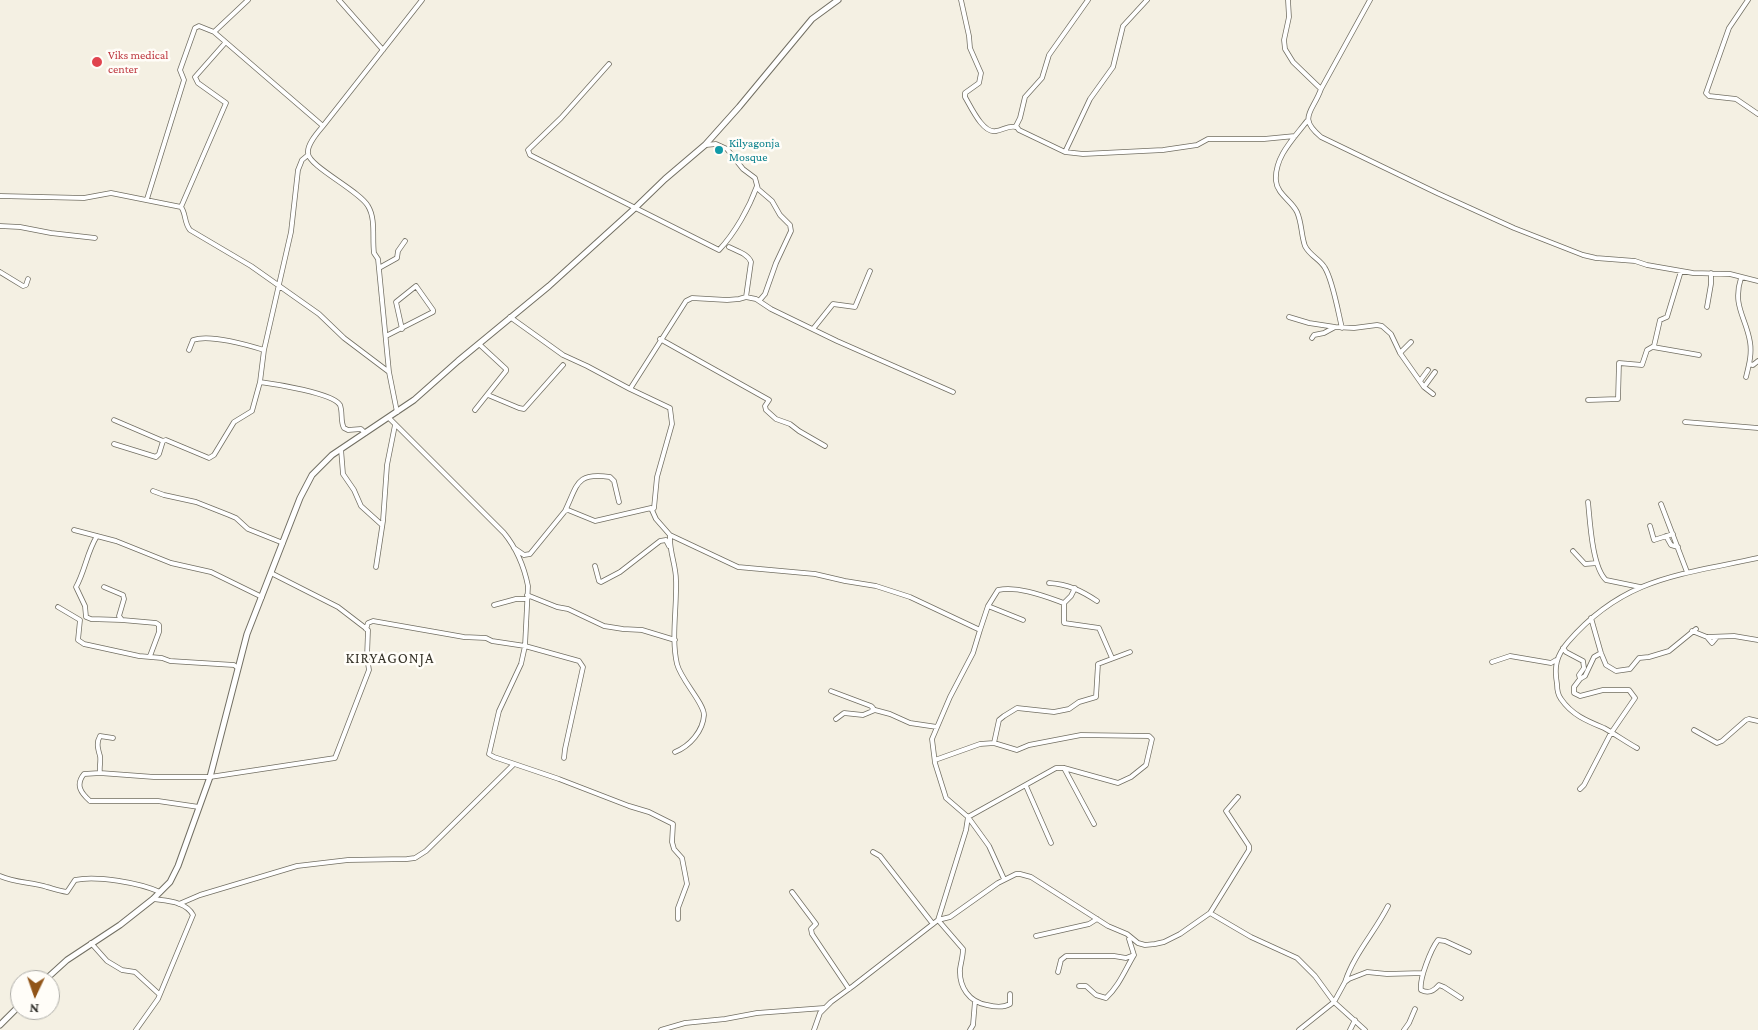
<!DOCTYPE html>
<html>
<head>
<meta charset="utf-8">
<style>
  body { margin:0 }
  #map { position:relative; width:1758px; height:1030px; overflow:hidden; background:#f4f0e3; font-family:"Crimson Pro",serif }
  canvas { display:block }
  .north { position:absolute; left:10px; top:970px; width:50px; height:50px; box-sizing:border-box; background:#fffdf8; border:1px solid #afaea9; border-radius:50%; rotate:183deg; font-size:14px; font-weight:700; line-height:20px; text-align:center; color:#383732 }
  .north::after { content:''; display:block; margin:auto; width:18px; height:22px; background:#915417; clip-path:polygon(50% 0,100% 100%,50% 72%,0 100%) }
</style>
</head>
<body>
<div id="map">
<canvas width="1758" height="1030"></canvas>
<div class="north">N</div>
</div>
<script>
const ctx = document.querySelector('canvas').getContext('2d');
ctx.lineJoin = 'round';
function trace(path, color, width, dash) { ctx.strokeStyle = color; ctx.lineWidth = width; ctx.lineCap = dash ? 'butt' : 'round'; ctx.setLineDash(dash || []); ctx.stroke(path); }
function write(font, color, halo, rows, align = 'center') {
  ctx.font = font + ' "Crimson Pro",serif'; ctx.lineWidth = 5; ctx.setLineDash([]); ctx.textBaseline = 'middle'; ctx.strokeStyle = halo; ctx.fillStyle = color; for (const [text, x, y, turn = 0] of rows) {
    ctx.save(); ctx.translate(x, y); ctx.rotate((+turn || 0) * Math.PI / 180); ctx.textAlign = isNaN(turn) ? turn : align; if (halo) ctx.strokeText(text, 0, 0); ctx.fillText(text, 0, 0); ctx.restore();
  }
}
const street = new Path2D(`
  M248,0L214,32L323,126
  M339,0L383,50
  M961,0L969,36L970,48L981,73L979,83L965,93V97C971,107 983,134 996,131C1003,130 1009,125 1016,127
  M1088,0L1049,55L1042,78L1025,97L1020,118L1016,126L1019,130L1065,152L1083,154L1163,150L1197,145L1208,139H1264L1295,136
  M1288,0L1289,17L1284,40L1285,49L1293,62L1321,89C1313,112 1297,117 1321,137L1437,193L1514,228L1583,255L1596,258L1635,261L1647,265L1693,273L1730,274L1758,281
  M1748,0L1729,28L1706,93L1709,96L1736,99L1758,114
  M609,64L561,118L528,150L530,155L719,250C735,233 749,208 757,186
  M1321,89L1370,0
  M1307,121C1294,138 1274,157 1276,181C1277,194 1292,201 1297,212C1302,223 1301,235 1305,246C1310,256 1320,259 1325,268C1333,281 1338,312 1342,328
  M706,145L716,144L727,149L743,169L755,178L758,189L772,201L780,215L790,225L791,231L776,263L765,294L759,301
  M1065,152L1090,99L1113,67L1123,26L1147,0
  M0,196L84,198L111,193L181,207C186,213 184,223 190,230L251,266L319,314L344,338L389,372L397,412
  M147,199L184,80L180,70L195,28L199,26L214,32
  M181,207L226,103L198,83L195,77L225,43
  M0,226L20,227L51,233L95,238
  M729,247C737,251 748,254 751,262L746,297
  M379,268L397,258L398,251L405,241
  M0,272L23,286L26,285L28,279
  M1741,278C1732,306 1746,317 1750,342C1752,354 1749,365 1746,377
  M1707,307L1711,284V273
  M510,317L563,355L587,366L630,389L686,301L692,298L727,300L739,299L746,297L756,299L771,309L837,341L953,392
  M1289,317L1309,323L1335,327
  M813,329L833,304L855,307L870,271
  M386,336L433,312V310L416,286L396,302L402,329
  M1312,338L1314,335L1324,333L1335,327L1354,328L1377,325L1382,326L1391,334L1400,353L1424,387L1433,394
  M660,339L769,400L765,406L766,410L776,419L790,424L799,431L825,446
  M1653,347L1699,355
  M264,350L291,232L298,170L302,160L308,155
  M1400,353L1411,342
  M1749,364L1753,365L1758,361
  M389,372L378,259L374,253C372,238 376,219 368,206C360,191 308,166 308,153C307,144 318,132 323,126L422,0
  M1420,381L1428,370
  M260,382C275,384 333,393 340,405C343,413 340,421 344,428L348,430L361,429L365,433
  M1424,387L1435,372
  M630,389L670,408L672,424L657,477L654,508L652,510
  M488,395L519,408L524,409L563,365
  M1588,400L1618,399L1619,363L1642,365L1647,350L1654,346L1660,320L1667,317L1681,271
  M475,410L506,371V369L479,344
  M389,418L504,533C517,549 524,566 528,586L525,646L521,664L499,711L489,754L494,757L559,779L629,806L649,812L673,824L672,842L674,849L682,858L687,884L678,908V919
  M114,420L163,441
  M1685,422L1758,428
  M114,444L156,457L159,454L163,441L166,440L209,458L214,455L234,422L252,411L260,382L264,350C248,345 209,334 193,340L189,350
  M341,449L343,474L354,490L361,506L382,525
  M153,491L164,495L196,502L229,515L236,518L248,529L283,543
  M1588,502C1590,521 1592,567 1606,580L1640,587
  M1661,504L1687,572
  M565,511C578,484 576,472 610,477L614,481L619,502
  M1650,526L1654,540L1673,534
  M74,530L116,541L171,563L211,572L262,597
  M670,535C669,551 676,565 676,580C677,608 671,638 677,664C681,680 704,703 704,715C703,731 690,746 675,752
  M97,536C87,552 85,571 76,587L85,606L86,617L91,619L122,620
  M1666,536L1671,545L1678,547
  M514,548L524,555L530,554L565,511L568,510L595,521L651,508L656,519L670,535L738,567L815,574L845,581L876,586L910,597L980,630L973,653L950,697L932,739L935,763L946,798L968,817L966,830L938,920L963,949C963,956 961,962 960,969C959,987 969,1002 987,1005C995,1007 1003,1008 1010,1004V994
  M1573,551L1585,564L1597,563
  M595,566L599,581L601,582L620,572L660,541L666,540L669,546
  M376,567L383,521L387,465L395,425
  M1049,583C1068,584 1082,591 1097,601
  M104,587L123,595L124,599L119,616L122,620L156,623L159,625V632L150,656
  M527,595L557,607L568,609L604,626L623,629L642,630L675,640
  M1064,603V623L1099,628L1112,658
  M494,605L516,599H527
  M988,606L1023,620
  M58,607L80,620L78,640L84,644L139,656L162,658L170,661L234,665L238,668
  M1591,618L1601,653L1606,665L1616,671L1630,669L1639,658L1649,657L1669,651L1696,629
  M366,629L368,623L373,621L464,637L486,638L492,641L525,646L579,661L583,667L565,749L564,758
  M980,630L988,606L998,590C1019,586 1044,596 1064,603L1071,596L1075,588
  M1692,631L1707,637L1734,636L1758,640
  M1707,637L1712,643L1717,637
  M1563,648L1566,652L1583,661L1584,668L1579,675L1580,679
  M1492,662L1510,656L1551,663L1556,660
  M831,691L871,706L873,708L872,711
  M836,719L844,713L863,715L875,710L890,714L910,723L937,727
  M1694,730L1717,743L1722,741L1746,720L1749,719L1758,721
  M113,738L100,736C96,743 98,749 100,756C101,761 99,768 100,773L154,777H210
  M994,743L1017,750L1029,745L1081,735L1149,736L1152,739L1146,765L1131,777L1118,783L1064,768H1056L968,817L989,846L1004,879
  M1637,748C1626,742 1615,734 1604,728C1587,721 1572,715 1561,699C1558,695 1557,689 1557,684C1554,667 1556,656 1568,642C1624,577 1680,575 1758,558
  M935,760L980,744L994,743L999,720L1004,716L1017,708L1054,712L1069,709L1079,702L1096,697L1098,664L1130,652
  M1064,768L1094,824
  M100,773L84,774C75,785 81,793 90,801H158L199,807
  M210,777L335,758L369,670L367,657L368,630L338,607L271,573
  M1026,786L1051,843
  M1580,789L1584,785L1611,733L1635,698L1629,690H1603L1580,696L1574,693V687L1580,679L1585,676L1594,657L1601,653
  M873,852L880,856L933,924
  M0,876C15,883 32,882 47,887C54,889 59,891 67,892L75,880C96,875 140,883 160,892
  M792,892L816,924L811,929L812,934L849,989
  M179,904L200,895L297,866L348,860L407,859L415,858L426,851L514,764
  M1210,913L1251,937L1297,958L1315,976L1334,1002L1365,1030
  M1036,936L1089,924L1097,919
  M91,943L107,961L122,970L135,972L159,994
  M1058,972L1061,960L1066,956H1114L1126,958L1134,955
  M1345,982C1354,954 1375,932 1388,906
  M1079,986H1086L1096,995L1106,998C1119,986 1125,970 1134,955L1129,939
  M1461,998L1444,987L1439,985C1434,991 1429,994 1421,990C1419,979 1431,949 1438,940L1445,941L1469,952
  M136,1030L158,999L193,915C186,901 166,901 153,899
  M661,1030L685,1023L725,1019L757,1013L824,1008
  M814,1030L820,1013L831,1002L853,986L938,920L950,917L998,883L1016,874H1020L1031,877L1108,926L1127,934L1138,943L1145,945L1155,944L1164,942L1180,934L1210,913L1249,850V846L1226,811L1238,797
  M970,1030L973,1025L975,1001
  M1299,1030L1334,1002L1345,982L1349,979L1367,972L1387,974L1423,973
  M1350,1030L1355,1020
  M1404,1030L1409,1023L1415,1009`);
const secondary = new Path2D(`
  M45,980L67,960L120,925L153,899L170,882L178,866L210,777L247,634L300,498L312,475L332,455L414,400L458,361L549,286L634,209L665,179L705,145L739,107L812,19L838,0
  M0,1025L20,1005`);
trace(street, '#726f63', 5.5);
trace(secondary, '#726f63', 7);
trace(street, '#fff', 4);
trace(secondary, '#fff', 5);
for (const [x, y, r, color] of [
  [97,62,6,"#e0444e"],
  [719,150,5,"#0f9aa8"]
]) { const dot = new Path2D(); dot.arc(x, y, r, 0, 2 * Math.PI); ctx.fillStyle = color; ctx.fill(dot); trace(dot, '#fffdf8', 2); }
write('12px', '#be3a42', '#fffdf8', [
  ["Viks medical",108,55],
  ["center",108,69]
], 'left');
write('12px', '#0d838f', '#fffdf8', [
  ["Kilyagonja",729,143],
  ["Mosque",729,157]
], 'left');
ctx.letterSpacing = '1px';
write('15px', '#363329', '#fffdf8', [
  ["KIRYAGONJA",390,658]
]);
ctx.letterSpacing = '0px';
</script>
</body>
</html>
